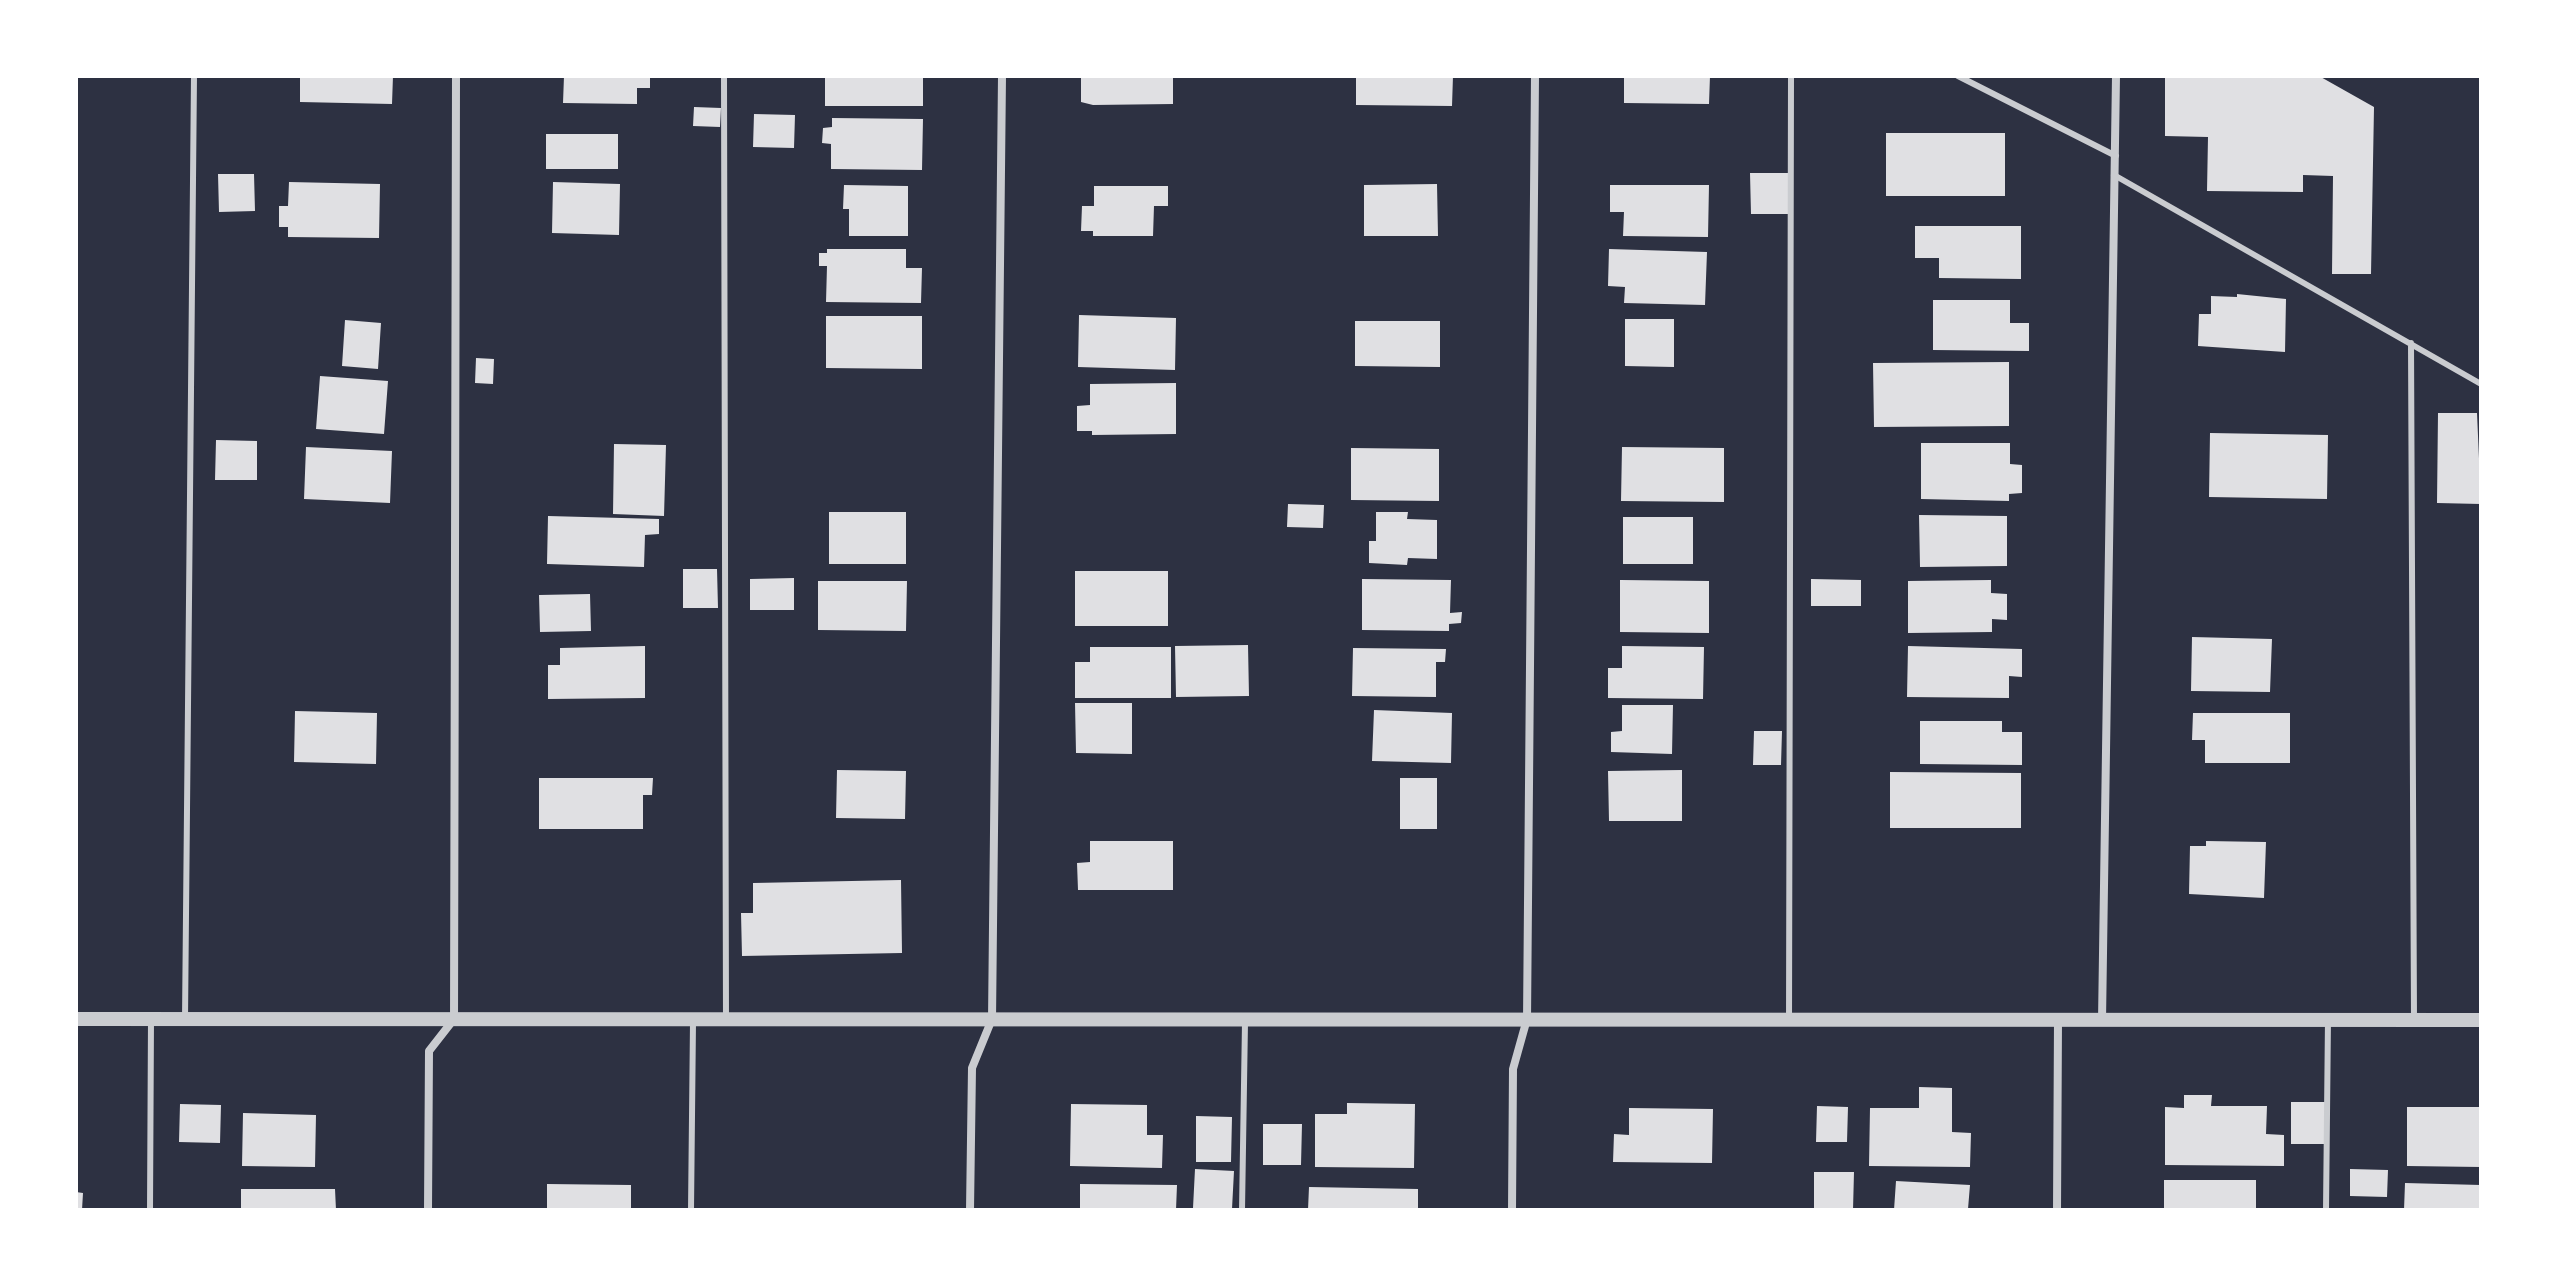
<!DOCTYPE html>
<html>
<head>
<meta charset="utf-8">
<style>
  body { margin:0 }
  #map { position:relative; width:2557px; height:1286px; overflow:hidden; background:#2d3142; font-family:Rubik,sans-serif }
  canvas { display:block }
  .frame { position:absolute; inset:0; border:78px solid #fff; pointer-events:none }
</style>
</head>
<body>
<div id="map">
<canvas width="2557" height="1286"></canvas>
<div class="frame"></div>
</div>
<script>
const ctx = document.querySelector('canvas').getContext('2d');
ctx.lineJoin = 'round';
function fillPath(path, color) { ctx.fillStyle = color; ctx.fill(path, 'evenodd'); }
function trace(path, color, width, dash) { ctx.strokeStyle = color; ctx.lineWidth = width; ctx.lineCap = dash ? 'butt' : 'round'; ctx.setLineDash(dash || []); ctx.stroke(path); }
fillPath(new Path2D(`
  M300,76H393L392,104L300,102Z
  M564,76H650V88H637V104L563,103Z
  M825,76H923V106H825Z
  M1081,76H1173V104L1093,105L1081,102Z
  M1356,76H1453L1452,106L1356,105Z
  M1624,76H1710L1709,104L1624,103Z
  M2165,76H2319L2374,107L2371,274H2332L2333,176L2303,175V192L2207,191L2208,137L2165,136Z
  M694,107L721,108L720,127L693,126Z
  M754,114L795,115L794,148L753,147Z
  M832,118L923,119L922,170L831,169V144L822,143L823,128L832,127Z
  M1886,133H2005V196H1886Z
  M546,134H618V169H546Z
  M1750,173H1788V214H1751Z
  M218,174H254L255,211L219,212Z
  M289,182L380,184L379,238L288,237V227H279V206H288Z
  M553,182L620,184L619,235L552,233Z
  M1437,184L1438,236H1364V185Z
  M844,185L908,186V236H849V209H843Z
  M1610,185H1709L1708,237L1623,236L1624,212H1610Z
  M1094,186H1168V206H1154L1153,236H1093V231H1081L1082,206H1094Z
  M1915,226H2021V279L1939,278V258H1915Z
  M827,249H906V268H922L921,303L826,302L827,266H819V253H827Z
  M1609,249L1707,252L1705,305L1624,303L1625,287L1608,286Z
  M2237,294L2286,299L2285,352L2198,346L2199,314H2211V296L2237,297Z
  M1933,300H2010V323H2029V351L1933,350Z
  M1079,315L1176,318L1175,370L1078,367Z
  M826,316H922V369L826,368Z
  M1625,319H1674V367L1625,366Z
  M345,320L381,323L378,369L342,366Z
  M1355,321H1440V367L1355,366Z
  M476,358L494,359L493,384L475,383Z
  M2009,362V426L1874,427L1873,363Z
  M320,376L388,381L384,434L316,429Z
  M1176,383V434L1092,435V431H1077V406L1090,405V384Z
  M2438,413H2477L2481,504L2437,503Z
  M2210,433L2328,435L2327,499L2209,497Z
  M216,440L257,441V480H215Z
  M1921,443H2010V464L2022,465V493L2009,494V501L1921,499Z
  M614,444L666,445L664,516L613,514Z
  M306,447L392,451L390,503L304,499Z
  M1622,447L1724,448V502L1621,501Z
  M1351,448L1439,449V501L1351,500Z
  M1288,504L1324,505L1323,528L1287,527Z
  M829,512H906V564H829Z
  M1376,512H1408L1407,519L1437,520V559L1408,558L1407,565L1369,563V541H1376Z
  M1919,515L2007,516V566L1920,567Z
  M548,516L659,519V534L645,535L644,567L547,564Z
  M1623,517H1693V564H1623Z
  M683,569H717L718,608H683Z
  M1075,571H1168V626H1075Z
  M794,578V610H750V579Z
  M1362,579L1451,580L1450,613L1462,612L1461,623L1449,624V631L1362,630Z
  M1811,579L1861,580V606H1811Z
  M1620,580L1709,581V633L1620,632Z
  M1991,580V593L2007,594V620L1992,619V632L1908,633V581Z
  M818,581H907L906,631L818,630Z
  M590,594L591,631L540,632L539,595Z
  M2192,637L2272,639L2270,692L2191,691Z
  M1248,645L1249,696L1176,697L1175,646Z
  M645,646V698L548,699V665H560V648Z
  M1622,646L1704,647L1703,699L1608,698V668H1622Z
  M1908,646L2022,649V677L2009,676V698L1907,697Z
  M1090,647H1171V698H1075V662H1090Z
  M1353,648L1446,649L1445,662H1436V697L1352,696Z
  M1075,703H1132V754L1076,753Z
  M1622,705H1673L1672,754L1611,752V732L1622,731Z
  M1374,710L1452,713L1451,763L1372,761Z
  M295,711L377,713L376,764L294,762Z
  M2193,713H2290V763H2205V740H2192Z
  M1920,721H2002V732H2022V765L1920,764Z
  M1754,731H1782L1781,765H1753Z
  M837,770L906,771L905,819L836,818Z
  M1682,770V821H1609L1608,771Z
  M1890,772L2021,773V828H1890Z
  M539,778H653L652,795H643V829H539Z
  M1400,778H1437V829H1400Z
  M1090,841H1173V890H1078L1077,863L1090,862Z
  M2206,841L2266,842L2264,898L2189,894L2190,846H2206Z
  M901,880L902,953L742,956L741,913H753V883Z
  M1919,1087L1952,1088V1132L1971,1133L1970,1167L1869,1166L1870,1108H1919Z
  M2184,1095H2212L2211,1106H2267L2266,1134L2284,1135V1166L2165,1165V1107L2184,1108Z
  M2291,1102H2325V1144H2291Z
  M1347,1103L1415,1104L1414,1168L1315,1167V1114H1347Z
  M180,1104L221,1105L220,1143L179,1142Z
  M1071,1104L1147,1105V1135H1163L1162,1168L1070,1166Z
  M1817,1106L1848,1107L1847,1142H1816Z
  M2407,1107H2481V1167L2407,1166Z
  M1629,1108L1713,1109L1712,1163L1613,1162L1614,1134L1629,1135Z
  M243,1113L316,1115L315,1167L242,1166Z
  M1196,1116L1232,1117L1231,1162H1196Z
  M1263,1124H1302L1301,1165H1263Z
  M1195,1169L1234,1171L1232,1209L1193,1208Z
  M2350,1169L2388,1170L2387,1197L2350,1196Z
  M1814,1172H1854L1853,1210H1814Z
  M2164,1180H2256V1210H2164Z
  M1896,1181L1970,1185L1968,1209L1894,1210Z
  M2405,1183L2481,1185V1210H2404Z
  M547,1184L631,1185V1210H547Z
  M1080,1184L1177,1185L1176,1210H1080Z
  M1309,1187L1418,1189V1210H1308Z
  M241,1189H335L336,1210H241Z
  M76,1192L83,1193L82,1210H76Z`), '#e0e0e3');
trace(new Path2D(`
  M724,76L726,1019
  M1958,76L2116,156
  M2114,175L2481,384
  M2411,343L2414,1020
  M185,1019L194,76
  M1789,1020L1791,76
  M150,1210L151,1019
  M691,1210L693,1022
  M1242,1210L1245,1022
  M2326,1210L2328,1019`), '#caccd0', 6);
trace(new Path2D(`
  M2102,1020L2116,76
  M428,1210L429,1051L454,1019L456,76
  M970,1210L972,1068L992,1019L1002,76
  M1512,1210L1513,1069L1527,1019L1535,76
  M2057,1210L2058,1020`), '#caccd0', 8);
trace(new Path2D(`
  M76,1019L2481,1020`), '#caccd0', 14);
</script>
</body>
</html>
